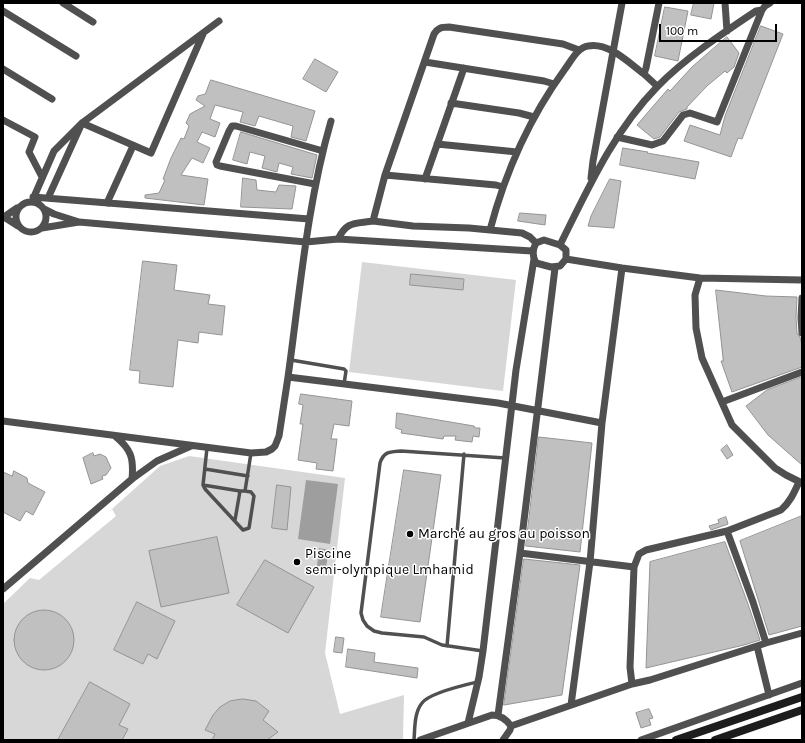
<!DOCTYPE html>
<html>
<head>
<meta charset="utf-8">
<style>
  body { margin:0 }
  #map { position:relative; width:805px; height:743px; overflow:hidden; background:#fff; font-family:Karla,sans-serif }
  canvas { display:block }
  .frame { position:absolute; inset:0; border:4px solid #000; pointer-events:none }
  .scale { position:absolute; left:659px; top:24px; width:118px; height:18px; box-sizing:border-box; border:2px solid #000; border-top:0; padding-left:5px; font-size:12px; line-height:14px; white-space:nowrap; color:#000; -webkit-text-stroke:3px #fff; paint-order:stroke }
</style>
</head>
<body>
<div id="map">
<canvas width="805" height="743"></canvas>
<div class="frame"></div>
<div class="scale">100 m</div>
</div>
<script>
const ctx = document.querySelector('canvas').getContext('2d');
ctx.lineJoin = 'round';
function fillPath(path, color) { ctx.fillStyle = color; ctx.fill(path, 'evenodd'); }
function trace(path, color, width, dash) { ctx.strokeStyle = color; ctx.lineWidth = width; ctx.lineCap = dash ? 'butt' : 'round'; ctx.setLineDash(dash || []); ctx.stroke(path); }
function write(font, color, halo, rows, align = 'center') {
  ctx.font = font + ' Karla,sans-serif'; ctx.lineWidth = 3; ctx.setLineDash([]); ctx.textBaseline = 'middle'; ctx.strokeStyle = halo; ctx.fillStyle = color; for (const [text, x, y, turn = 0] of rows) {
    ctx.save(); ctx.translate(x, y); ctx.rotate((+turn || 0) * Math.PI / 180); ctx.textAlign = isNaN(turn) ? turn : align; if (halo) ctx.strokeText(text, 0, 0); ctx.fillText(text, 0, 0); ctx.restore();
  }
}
fillPath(new Path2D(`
  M362,262L516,280L503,391L349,372Z
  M189,456L345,478L325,653L340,714L404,695L403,740H3V604L30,578L39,580L116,516L112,509L160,466Z`), '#d7d7d7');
fillPath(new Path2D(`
  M306,480L338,484L330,544L298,539Z
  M319,548L329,550L326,567L317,566Z`), '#9e9e9e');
const building = new Path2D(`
  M694,3H714L711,19L691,15Z
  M665,7L688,11L678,61L655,56Z
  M761,26L783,34L742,139L738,138L731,157L684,141L690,125L720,135L725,116Z
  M727,37L739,53L734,67L727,73L725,71L707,86L687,107V109L679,112L660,137L654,139L637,125L668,89L670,91L692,67Z
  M315,59L338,72L326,92L303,79Z
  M211,80L315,111L306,141L291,137L293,126L259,116L255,126L240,122L243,112L215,105L210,119L220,123L215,137L202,132L197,142L210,148L203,163L192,158L181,175L208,179L204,205L145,198V195L159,193L165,180L163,179L171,158L181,138L184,139L189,126L186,123L190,114L205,106L196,100L198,96L205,94Z
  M241,132L317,155L312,178L291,174L293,167L279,163L277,172L262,168L265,156L250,152L247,164L233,160Z
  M623,148L648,152L647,153L699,162L695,179L620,165Z
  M243,178L256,180L257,190L276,192L279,185L296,186L292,209L241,207Z
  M610,179L621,181L614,228L588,226L591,216Z
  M520,213L546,215L545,225L518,221Z
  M143,261L177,265L174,290L210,295L208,304L225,306L222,335L199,332L198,343L178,340L173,387L139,383L140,371L130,370Z
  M411,274L464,279L463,290L410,285Z
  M716,290L766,296L797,297L796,318L797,333L800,337L802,346V367L732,392L721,361H723Z
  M802,377V465L768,435L746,406L767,390Z
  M301,394L352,401L349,426L334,424L331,439H337L333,471L316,469L317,463L298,460L303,424H300L303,405L299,404Z
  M397,413L474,426L475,428H480L479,437L473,436L472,442L455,440L456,436H444L443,439L401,433L402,430L396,428Z
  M539,437L592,443L580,552L526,546Z
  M727,445L733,455L727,459L721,450Z
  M93,453L94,456L100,454L106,457L111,468L106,475L102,476L103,479L91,484L83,458Z
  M404,470L441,475L420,622L381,617Z
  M14,471L27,478L28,483L45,492L33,515L26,511L20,521L3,512V472L12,476Z
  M277,485L291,487L287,530L272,528Z
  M802,516V626L769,635L740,541Z
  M726,517L728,524L711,530L709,526L719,523L718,520Z
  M217,537L229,593L161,607L149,551Z
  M725,542L748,604L760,640L744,645L646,668L650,562Z
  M524,559L580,565L562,695L504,705Z
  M265,560L314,587L288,633L237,605Z
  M137,602L175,621L157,659L148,654L143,664L114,650Z
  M14 640a30 30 0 1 1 60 0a30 30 0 1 1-60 0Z
  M336,637L344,638L342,653L334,652Z
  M348,649L375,653L374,662L418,668L417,678L346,667Z
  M90,682L130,704L119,725L128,729L122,740H58Z
  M243,699L256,701L269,711L263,720L278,732L267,740H212L215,734L205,730L213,715L220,707L230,701Z
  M649,709L653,718L649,719L651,725L641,728L636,713Z`);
fillPath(building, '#c0c0c0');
trace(building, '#949494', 1);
trace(new Path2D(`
  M291,360L344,369L346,371L344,384
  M207,448L203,485L205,489L243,530L249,528L254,496L251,492L245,491
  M205,469L248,476
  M203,485L240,491
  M235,520L240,491H245L251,453
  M447,646L464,454
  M483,651L442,645L424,637L382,633L374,631L367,626L363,620L361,613L380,463C384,451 390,452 401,451L505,458
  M414,740C415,728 414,713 422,703C429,693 464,685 477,682`), '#505050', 3.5);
trace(new Path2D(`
  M63,3L93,22
  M725,3L727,31
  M3,11L76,56
  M425,62L544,81L554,84
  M3,69L52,99
  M657,86L644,74L646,68L659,3
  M451,103L519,113L534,117
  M3,120L35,137L29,152L42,177
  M617,137L652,145L663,141L683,115L690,113L717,122L762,10
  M437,144L517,152
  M385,175L496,185L503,187
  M591,178L593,161L622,3
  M425,179L464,68
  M315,184L220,166L217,165L216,162L229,131L232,126H236L323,151
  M33,197L309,219
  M48,198L82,123L151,153L203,34
  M33,199L54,151L82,123L219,21
  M16 217a15 15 0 1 1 30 0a15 15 0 1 1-30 0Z
  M107,203L133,146
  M17,208L4,217L18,226
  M79,222L306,242L338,239L532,251
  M42,228L79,222L54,214L44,209
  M490,230C505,173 530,117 565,69C571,61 578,47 588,46C609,42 629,63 644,74
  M338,239C347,221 354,224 373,221
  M544,240L560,245L566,250V259L560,266L551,267L536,263C532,256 532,250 536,243Z
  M536,243L530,237L522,233L469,228L413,226L373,221L385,175L434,34C438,28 441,27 449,27L563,44L579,50
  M560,245C588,189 613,132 657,87C684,59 723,33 756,11L762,10L765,6L770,3
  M566,259L622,268L700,278L802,280
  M700,278L695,295L696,328L702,358L732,425L775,468L786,475L802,483
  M802,298L801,318L802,333
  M288,377C300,291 307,204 331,121
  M722,402L802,372
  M3,421L251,453L266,452L272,449L275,446L279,436L288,377L498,403L602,423
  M115,436C131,449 134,458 132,479
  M727,531L781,510C790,502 794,493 799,482
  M520,553L634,567
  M3,589L132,479L157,461L191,446
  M766,643L802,633
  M757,646L650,680L632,684L630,667L634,567L639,554L646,550L727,531L753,602L766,643L757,646L769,695
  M571,705L590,562L602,423L622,268
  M498,715L520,553L555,268
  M468,723L479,677L483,651L516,370L534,259
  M511,726L632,684
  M420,740L492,715C500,715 506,719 511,726
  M503,740L510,730L511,726
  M641,740L802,683`), '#505050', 7);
trace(new Path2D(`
  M676,740L802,697
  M715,740L802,710`), '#1d1d1d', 8);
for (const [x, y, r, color] of [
  [410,534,4,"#000"],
  [297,562,4,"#000"]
]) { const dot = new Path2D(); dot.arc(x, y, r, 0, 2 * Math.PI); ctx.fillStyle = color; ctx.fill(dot); trace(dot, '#fff', 1.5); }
write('14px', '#000', '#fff', [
  ["Marché au gros au poisson",418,534],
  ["Piscine",305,554],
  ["semi-olympique Lmhamid",305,570]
], 'left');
</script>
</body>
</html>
